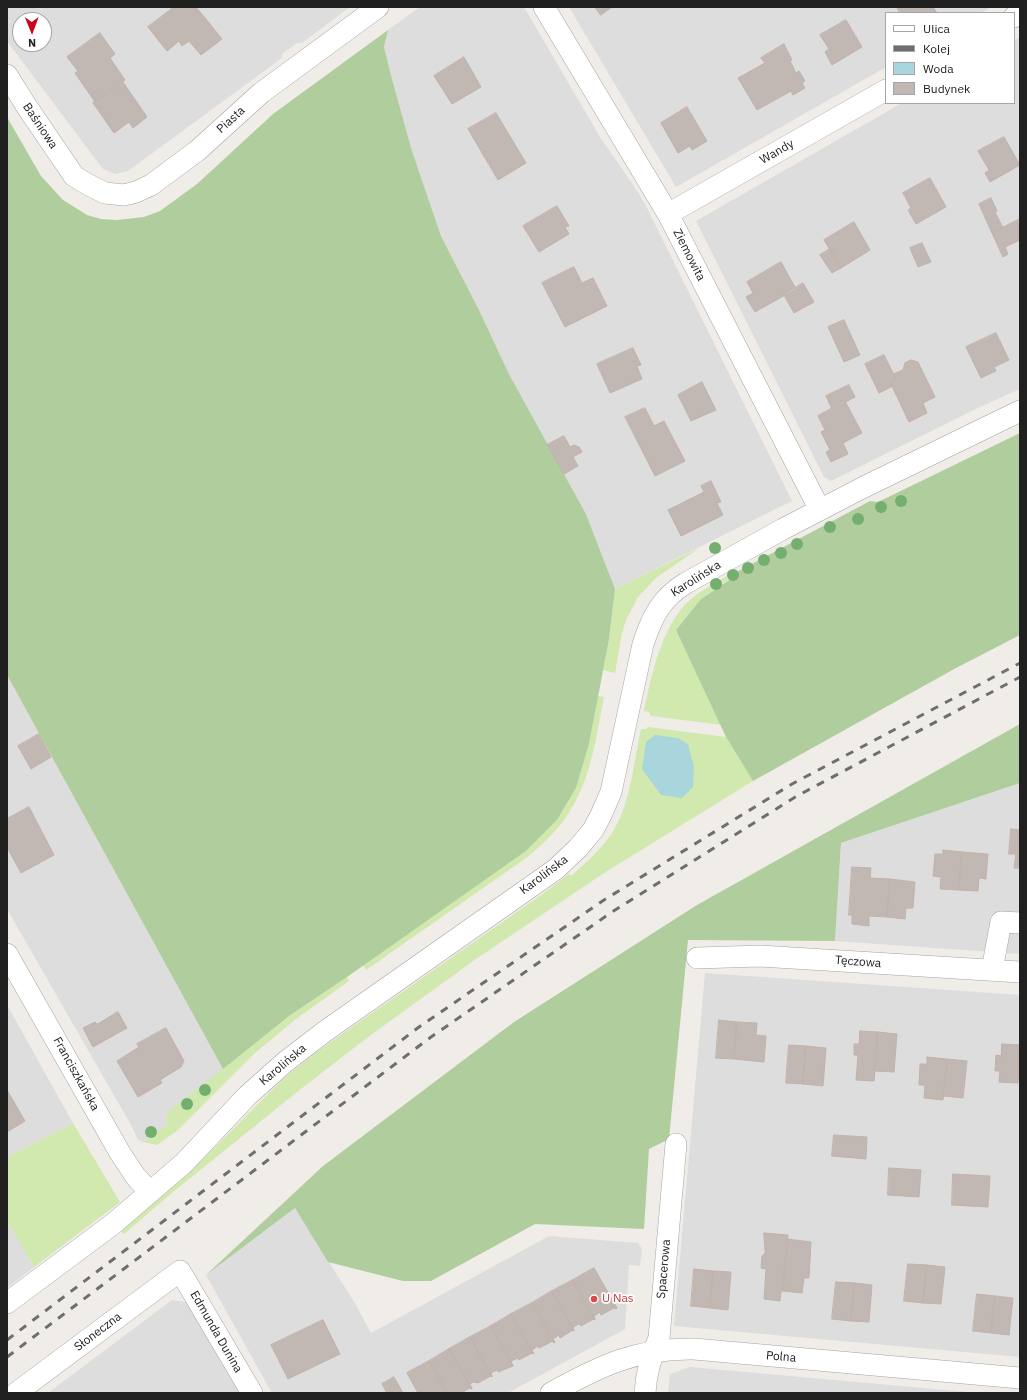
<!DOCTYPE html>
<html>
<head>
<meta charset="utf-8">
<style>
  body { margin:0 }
  #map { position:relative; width:1027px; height:1400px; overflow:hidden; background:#f0ece7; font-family:"IBM Plex Sans",sans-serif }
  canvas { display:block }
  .frame { position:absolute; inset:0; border:8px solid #202020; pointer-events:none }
  .legend { position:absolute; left:885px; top:12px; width:130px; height:92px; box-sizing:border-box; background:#fff; border:1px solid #a6a6a6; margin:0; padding:5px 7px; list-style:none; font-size:12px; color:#202020 }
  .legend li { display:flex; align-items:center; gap:8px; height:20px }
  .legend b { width:20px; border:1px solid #a6a6a6 }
  .north { position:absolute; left:12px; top:12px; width:40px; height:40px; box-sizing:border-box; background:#fff; border:1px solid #a6a6a6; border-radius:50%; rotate:179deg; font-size:11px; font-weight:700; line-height:16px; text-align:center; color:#202020 }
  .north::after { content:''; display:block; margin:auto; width:14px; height:18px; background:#ca0619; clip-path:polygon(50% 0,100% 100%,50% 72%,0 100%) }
</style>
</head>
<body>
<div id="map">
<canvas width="1027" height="1400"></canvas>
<div class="frame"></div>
<ul class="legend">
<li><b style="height:5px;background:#fff"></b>Ulica</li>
<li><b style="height:5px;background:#6e6e6e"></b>Kolej</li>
<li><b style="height:11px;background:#a9d6dc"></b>Woda</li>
<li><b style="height:11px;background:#c1b8b3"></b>Budynek</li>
</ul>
<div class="north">N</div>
</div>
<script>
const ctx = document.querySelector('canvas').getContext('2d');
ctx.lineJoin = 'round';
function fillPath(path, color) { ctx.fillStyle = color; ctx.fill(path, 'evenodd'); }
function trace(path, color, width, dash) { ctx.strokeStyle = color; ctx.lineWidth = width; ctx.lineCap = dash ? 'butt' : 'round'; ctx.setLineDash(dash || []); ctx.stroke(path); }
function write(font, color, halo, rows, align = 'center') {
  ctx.font = font + ' "IBM Plex Sans",sans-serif'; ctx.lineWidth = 3.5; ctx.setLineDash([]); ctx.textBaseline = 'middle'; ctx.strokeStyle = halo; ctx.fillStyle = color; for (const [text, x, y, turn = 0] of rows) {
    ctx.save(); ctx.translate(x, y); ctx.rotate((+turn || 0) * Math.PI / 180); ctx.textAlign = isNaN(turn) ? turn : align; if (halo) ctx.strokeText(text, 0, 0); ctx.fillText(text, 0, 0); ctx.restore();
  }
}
fillPath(new Path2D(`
  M7,7H350L302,43H297L282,54V58L128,171L115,174L103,169L7,41ZM20,20H44V44H20Z
  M420,7H524L600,137L638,192L648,210L792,501L615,589L586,514L509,374L479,310L441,236L412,151L392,79L384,47L388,30Z
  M569,7H991L981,13H886V67L676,187Z
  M1020,37V389L980,407L831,481L824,477L696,221L902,103H1014V41Z
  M7,675L223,1069L165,1114L168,1124L148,1140H138L131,1125L7,909Z
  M1020,783V954L835,941L841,843Z
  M705,973L1020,995V1357L674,1326Z
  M7,1005L73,1123L7,1157Z
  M295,1208L356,1305L371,1333L549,1236L638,1243L642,1249L640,1266L629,1265L625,1329L508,1393H272L206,1275Z
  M7,1221L34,1267L7,1288Z
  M172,1300L190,1303L241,1393H48Z
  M690,1367L978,1393H668L670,1374Z`), '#dedddd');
fillPath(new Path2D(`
  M699,548L656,578L638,597L626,620L622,633L615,673L603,670L609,639L615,589Z
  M727,576L729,579L701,599L676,630L722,725L651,716L649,712L644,711C651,676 662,624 691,599C702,590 715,583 727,576Z
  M598,696L604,697C591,766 586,812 526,858L366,970L363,965L526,851L557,820L576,788L589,744Z
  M648,727L726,737L753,781L604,873L476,959L368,1037L297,1092L173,1192L124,1234L119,1229L151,1205L203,1159L284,1078L315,1053L544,893L569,874L571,876C588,861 604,847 615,828C631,800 634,760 641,729H645Z
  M347,977L349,981L296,1019L256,1052L178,1130L157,1145L138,1141L148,1140L168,1124L165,1114L289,1016Z
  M73,1123L120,1202L34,1267L7,1221V1157Z`), '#d1e8af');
fillPath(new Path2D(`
  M388,30L384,47L392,79L412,151L441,236L479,310L509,374L586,514L615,589L609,639L589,744L576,788L557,820L526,851L347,977L289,1016L223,1069L7,675V117L41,176L63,200L87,215L101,219L117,220L144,217L160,211L197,184L273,114Z
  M1020,433V635L956,668L753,781L726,737L676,630L701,599L732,578L731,575L870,501L878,502Z
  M1020,724V783L841,843L835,941L688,940L669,1139L649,1149L644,1229L535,1224L431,1281H403L328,1262L295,1208L206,1275L323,1166L514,1022L697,905Z`), '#b0ce9d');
fillPath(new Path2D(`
  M655,735L678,738L688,744L694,767L693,787L682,798L661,795L642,769L646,742Z`), '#a9d6dc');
const building = new Path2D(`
  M174,7H196L222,39L201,55L189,41L182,46L179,41L167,51L148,27Z
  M595,7H612L601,15Z
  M897,7H933L937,13H900Z
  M846,20L862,47L832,65L825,52L829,49L820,35Z
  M100,33L115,54L110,58L125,80L95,102L75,73L78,71L67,57Z
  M784,44L792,60L790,61L796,73L799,71L805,81L802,83L805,88L793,95L791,91L757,110L738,78L765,63L761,58Z
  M464,57L481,87L452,104L434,76Z
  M123,82L147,117L133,128L129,122L114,133L93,103Z
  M687,107L707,141L692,150L690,146L678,153L661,123Z
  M496,113L526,163L498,180L468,129Z
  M1004,137L1020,165L990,182L985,173L989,170L978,151Z
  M930,178L946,207L916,224L908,210L911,208L903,193Z
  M991,198L997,211L995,212L1003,228L992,233L979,204Z
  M557,206L569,226L565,227L569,234L539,252L523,226Z
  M1020,219V240L1005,247L1008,254L1003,257L992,233Z
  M854,222L870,250L841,268L824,240Z
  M922,243L931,262L918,267L910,248Z
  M830,249L841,268L832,273L820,255Z
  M781,262L796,289L755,312L746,297L753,293L747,282Z
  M574,267L582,283L593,278L607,306L565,327L542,283Z
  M803,283L814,302L794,313L784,295Z
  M844,320L860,355L844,362L828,327Z
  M996,333L1009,360L994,367L996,371L981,378L966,347Z
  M633,348L641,365L637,366L642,379L610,393L597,364Z
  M884,355L896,379L890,382L893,386L879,393L865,364Z
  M911,360L918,362L935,397L923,403L927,413L909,422L890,382L896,379L893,374L903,370L905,363Z
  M702,382L716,410L691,421L678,395Z
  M849,385L855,397L832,409L826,396Z
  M845,401L862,433L843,443L848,454L831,462L826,452L830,450L821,432L825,430L818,416Z
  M645,408L654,426L664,421L685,461L655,476L625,417Z
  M564,436L570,447L574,445L579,447L582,452L573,457L578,466L564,474L547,445Z
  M711,481L721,502L717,503L723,515L681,536L668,510L704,492L701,486Z
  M39,734L51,757L31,769L18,746Z
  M29,807L54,855L21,873L8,849H7V819Z
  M1011,829L1020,830V868H1014L1016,854H1009Z
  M943,850L962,852L959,890L940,889L941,877L933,876L935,854H943Z
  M962,852L988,854L986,879L979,878L978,891L959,890Z
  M852,867L871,868L870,878L890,879L887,917L869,916V926L852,924V915H849Z
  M890,879L915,882L913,908H906L905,919L887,917Z
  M118,1012L127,1028L93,1047L83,1028L95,1022L97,1024Z
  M719,1020L737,1022L734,1059L716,1058Z
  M737,1022L757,1023L756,1035L766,1036L764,1062L734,1059Z
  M166,1028L184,1061L181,1067L160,1080L162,1083L138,1097L117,1061L139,1047L137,1044Z
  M860,1031L878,1032L874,1081L856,1080L858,1055H854V1044H859Z
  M878,1032L897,1034L894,1072L875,1071Z
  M1002,1044L1020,1045L1018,1083L999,1082L1000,1071H995L996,1055L1001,1056Z
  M789,1045L806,1046L803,1084L786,1083Z
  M806,1046L826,1048L823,1086L803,1084Z
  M927,1057L947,1059L943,1100L924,1098L925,1085H919L920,1064H927Z
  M947,1059L967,1061L963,1098L944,1096Z
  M7,1090L25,1121L7,1132Z
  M834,1135L867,1137L866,1159L832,1156Z
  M889,1168L921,1170L919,1197L888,1195Z
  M953,1174L990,1176L988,1207L952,1205Z
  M764,1233L788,1235L783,1291H781L780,1301L764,1299L766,1269L761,1268L762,1256L765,1253Z
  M787,1239L811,1242L809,1278H804L802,1293L783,1291Z
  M908,1264L927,1265L923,1303L904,1301Z
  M927,1265L945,1267L941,1304L923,1303Z
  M594,1268L617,1308L615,1309L614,1308L601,1315L600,1312L594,1316L595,1320L573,1280Z
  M694,1269L713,1271L710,1308L691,1306Z
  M713,1271L731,1272L728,1310L710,1308Z
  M573,1280L595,1320L594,1319L581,1326L579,1324L573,1327L574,1331L552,1291Z
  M836,1282L855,1283L851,1321L832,1319Z
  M855,1283L872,1285L869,1322L851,1321Z
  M552,1291L574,1331L573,1330L560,1338L559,1335L553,1339L555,1343L532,1303Z
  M977,1294L995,1296L991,1333L973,1331Z
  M995,1296L1013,1298L1009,1335L991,1333Z
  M532,1303L554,1343L553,1341L539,1348L538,1346L532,1350L534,1354H533L511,1314Z
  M511,1314L533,1354L532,1353L519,1360L518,1358L511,1361L513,1366L491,1326Z
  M323,1320L340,1354L288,1379L271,1345Z
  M491,1326L513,1366L498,1372L497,1370L491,1373L492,1377L470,1337Z
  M470,1337L492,1377L491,1376L478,1383L473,1382L470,1384L472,1389L449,1349Z
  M449,1349L472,1389H471L470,1388L461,1393H447L429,1361Z
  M429,1361L433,1368L447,1393H418L407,1373Z
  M394,1377L403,1393H387L382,1384Z`);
fillPath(building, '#c1b8b3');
trace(building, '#c2b2aa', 1);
const minor = new Path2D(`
  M544,7L668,214L820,510
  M1014,17L1020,13
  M7,75L27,107L74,176L87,184L105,193L124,195L136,192L151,185L197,151L261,93L378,7
  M668,214L886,90
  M7,954L120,1153L136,1177L150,1192
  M697,958L760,956L1020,972
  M992,970L1001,922L1020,923
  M7,1303L113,1224L184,1163L247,1096L285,1062L324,1032L556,869L578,848L593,830L601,815L611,792L643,644C652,617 661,598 686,583L783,529L864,487L1020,411
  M16,1393L180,1271L252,1393
  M551,1393C600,1366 636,1348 694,1349L1020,1378
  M645,1393C646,1373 651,1356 659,1338L676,1144`);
trace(minor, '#a4a4a4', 22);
trace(minor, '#fff', 21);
trace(new Path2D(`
  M7,1340L419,1027L604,900L792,784L1020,663
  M7,1357L431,1037L612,912L797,796L1020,677`), '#6e6e6e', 3, [8, 8]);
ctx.fillStyle = '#75af70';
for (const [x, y] of [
  [901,501],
  [881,507],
  [858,519],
  [830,527],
  [797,544],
  [715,548],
  [781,553],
  [764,560],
  [748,568],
  [733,575],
  [716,584],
  [205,1090],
  [187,1104],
  [151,1132]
]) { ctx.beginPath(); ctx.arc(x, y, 6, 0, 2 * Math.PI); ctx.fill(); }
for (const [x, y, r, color] of [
  [594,1299,4,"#e0444e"]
]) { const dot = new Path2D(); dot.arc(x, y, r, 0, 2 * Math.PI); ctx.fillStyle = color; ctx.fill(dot); trace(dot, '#fff', 1.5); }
write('12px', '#202020', '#fff', [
  ["Piasta",231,120,-42],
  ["Baśniowa",40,126,56],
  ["Wandy",777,152,-30],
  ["Ziemowita",689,255,63],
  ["Karolińska",696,579,-32],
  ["Karolińska",544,875,-37],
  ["Tęczowa",858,962,4],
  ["Karolińska",283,1065,-40],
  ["Franciszkańska",76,1074,61],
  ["Spacerowa",664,1269,-85],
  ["Słoneczna",98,1332,-37],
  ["Edmunda Dunina",216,1332,60],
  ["Polna",781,1357,5]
]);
write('12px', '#be3a42', '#fff', [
  ["U Nas",602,1299]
], 'left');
</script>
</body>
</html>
